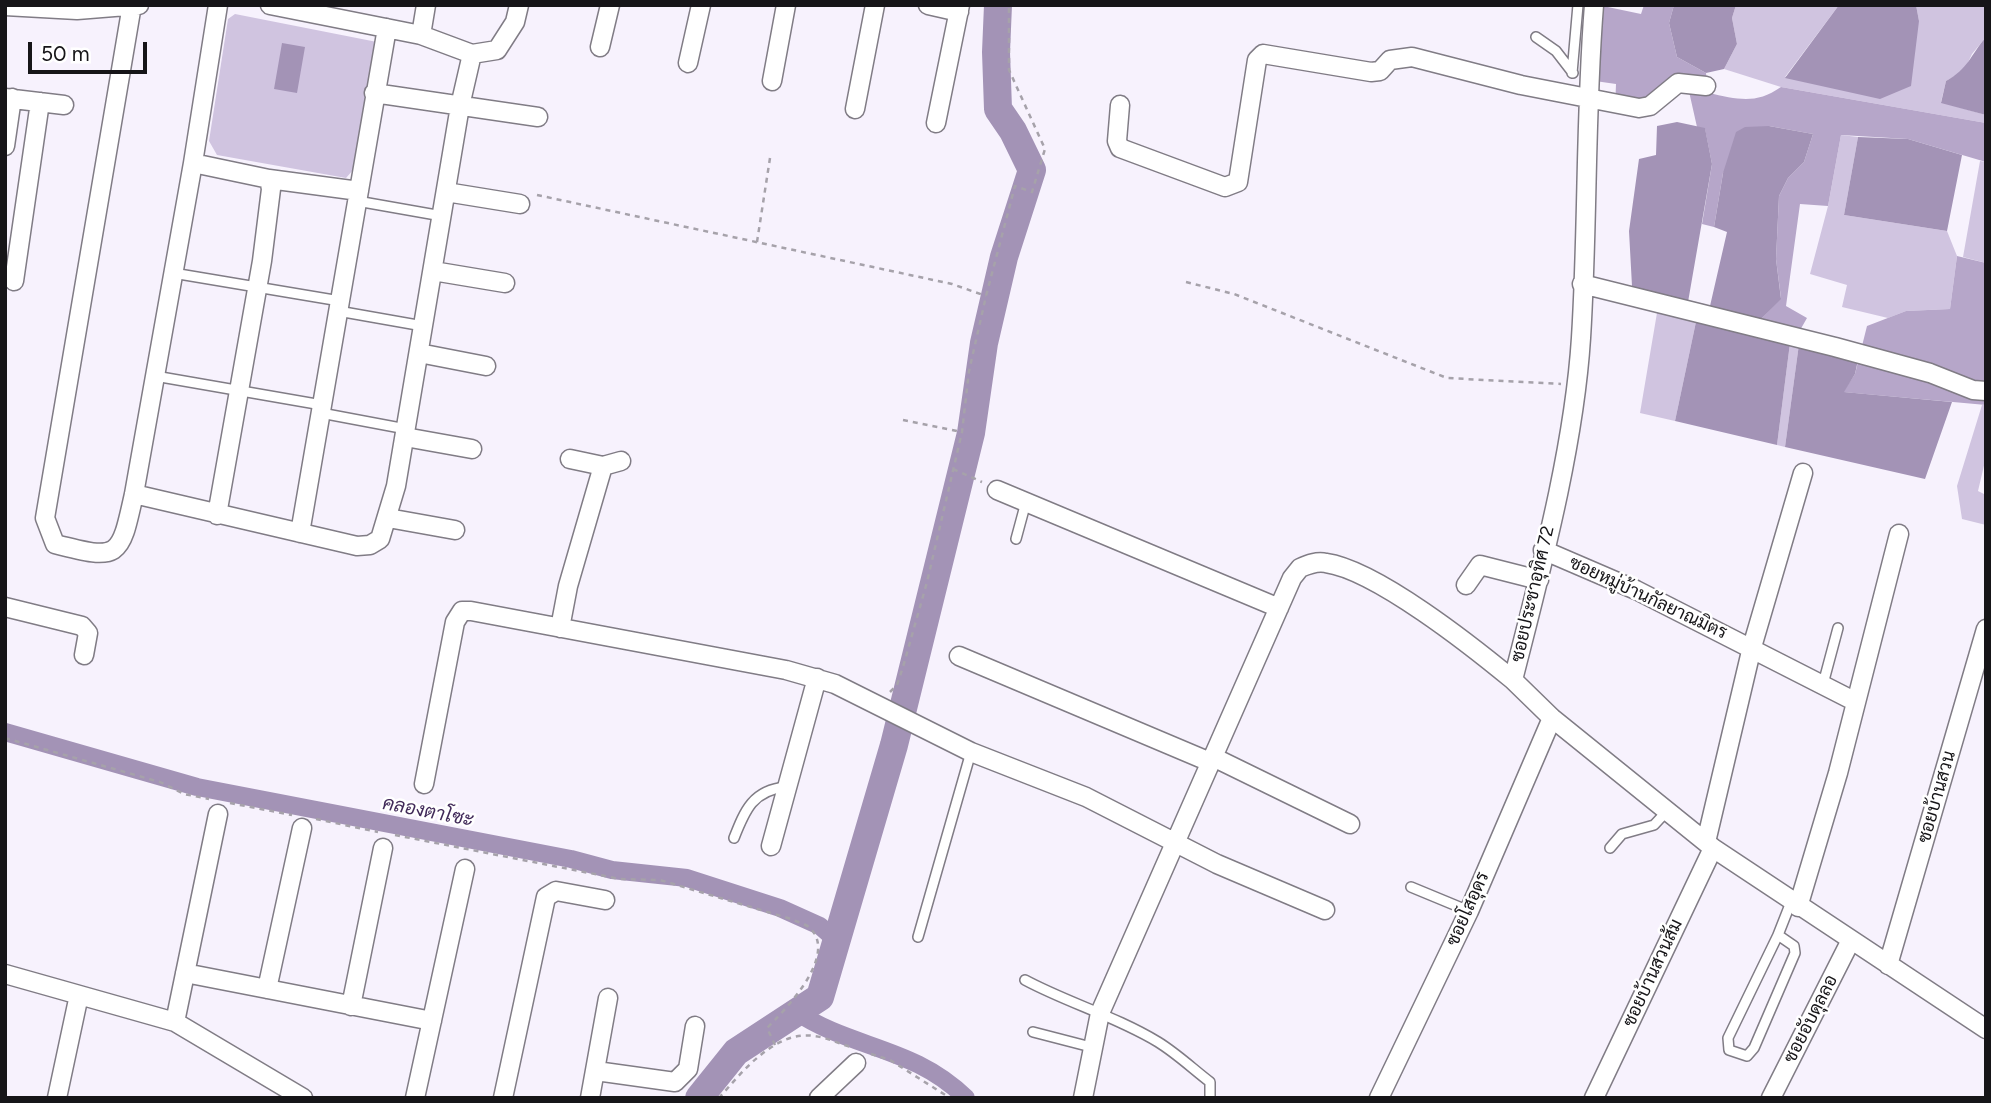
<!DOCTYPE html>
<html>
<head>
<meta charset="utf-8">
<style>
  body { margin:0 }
  #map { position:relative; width:1991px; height:1103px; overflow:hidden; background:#f7f2fd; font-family:Figtree,sans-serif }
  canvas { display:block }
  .frame { position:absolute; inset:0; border:7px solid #161518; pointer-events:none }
  .scale { position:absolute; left:28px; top:42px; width:119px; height:32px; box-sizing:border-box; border:4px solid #161518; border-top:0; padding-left:9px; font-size:21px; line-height:24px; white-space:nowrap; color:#161518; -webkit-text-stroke:5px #fff; paint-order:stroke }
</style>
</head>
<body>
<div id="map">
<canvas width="1991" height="1103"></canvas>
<div class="frame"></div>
<div class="scale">50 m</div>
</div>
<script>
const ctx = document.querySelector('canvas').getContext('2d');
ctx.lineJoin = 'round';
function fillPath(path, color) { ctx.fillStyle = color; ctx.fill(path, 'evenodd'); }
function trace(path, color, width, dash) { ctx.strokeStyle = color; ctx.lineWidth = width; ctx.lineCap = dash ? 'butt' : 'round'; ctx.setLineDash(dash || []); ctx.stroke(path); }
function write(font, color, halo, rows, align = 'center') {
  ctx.font = font + ' Figtree,Sarabun,sans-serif'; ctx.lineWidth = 5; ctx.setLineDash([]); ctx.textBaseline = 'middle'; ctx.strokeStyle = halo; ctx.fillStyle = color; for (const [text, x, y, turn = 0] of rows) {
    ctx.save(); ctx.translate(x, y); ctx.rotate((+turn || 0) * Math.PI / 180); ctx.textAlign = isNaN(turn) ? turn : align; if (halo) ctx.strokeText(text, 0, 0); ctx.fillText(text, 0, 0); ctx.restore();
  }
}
fillPath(new Path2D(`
  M1736,5H1839L1785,77L1919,21L1916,5H1986V37L1972,54L1964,71L1946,81L1941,102L1986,115V123L1781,87L1724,69L1737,44L1732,18Z
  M235,14L377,42L353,170L346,178L217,155L209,141L228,19Z
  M1841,135L1858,137L1844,215L1947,231L1957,256L1950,309L1906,311L1888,318L1842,307L1847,285L1810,274L1828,206Z
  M1980,161L1986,162V263L1963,257Z
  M1658,307L1697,317L1675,421L1640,413Z
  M1790,343L1799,344L1785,447L1777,445Z
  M1982,405H1986V457L1978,491L1986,495V525L1962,519L1957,486Z`), '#d0c4e0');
fillPath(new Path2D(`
  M1644,5H1674L1669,23L1677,57L1706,73L1708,93C1738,99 1755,105 1781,87L1986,123V162L1908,139L1841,135L1828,206L1800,204L1786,306L1807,318L1799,332L1760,320L1781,298L1776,259L1779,196L1788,178L1804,162L1813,134L1769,126L1723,173L1714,227L1702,224L1712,164L1705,129L1697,127L1688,87L1615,110L1616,84L1595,81L1603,6L1641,14Z
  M1957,256L1986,263V405L1843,392L1855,374L1867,326L1906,311L1950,309Z`), '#b6a6c9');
fillPath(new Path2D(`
  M1674,5H1736L1732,18L1737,44L1724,69L1706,73L1677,57L1669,23Z
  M1839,5H1916L1919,21L1911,86L1880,99L1785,78Z
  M1986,37V115L1941,103L1946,81C1968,69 1970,56 1986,37Z
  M282,43L305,47L297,93L274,89Z
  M1677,122L1705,128L1712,164L1688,302L1644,294L1632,286L1629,231L1639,159L1656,155L1657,126Z
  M1769,126L1813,134L1804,162L1788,178L1779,196L1776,259L1781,299L1760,320L1710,306L1727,232L1714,227L1723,173L1736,132L1745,127Z
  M1858,137L1908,139L1962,155L1947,231L1844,215Z
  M1697,317L1790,343L1777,445L1675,421Z
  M1799,344L1858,360L1855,374L1844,392L1952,402L1925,479L1785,447Z`), '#a393b6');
trace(new Path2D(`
  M5,732L197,787L571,859L612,870L687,878L780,908L820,926L836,940
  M795,1011C851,1049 913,1046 966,1098`), '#a393b6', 18);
trace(new Path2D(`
  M699,1098L736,1052L820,997L894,745L971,433L984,343L1004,257L1032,170L1013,131L998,109L996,52L998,5`), '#a393b6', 28);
const lane = new Path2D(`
  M1536,37L1556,51L1573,73
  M1572,73L1578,5
  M357,201L442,216
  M173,273L340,301
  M338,311L423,326
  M155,376L322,405
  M321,413L406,429
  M1016,539L1026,502
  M1823,684L1838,628
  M734,838C745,810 753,790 786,787
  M1610,848L1622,834L1654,825L1667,811
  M1411,887L1469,911
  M1778,935L1728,1038L1729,1050L1747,1056L1754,1048L1795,953L1794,946L1778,935L1791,902
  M918,937L971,752
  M1025,980C1068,1003 1115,1016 1158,1042C1176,1053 1193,1069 1210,1082V1098
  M1033,1032L1091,1047`);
const street = new Path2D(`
  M132,5L45,518L55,544C120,561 120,558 134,494L193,163L218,5
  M270,5L421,35L472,54L497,50L515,22L519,5
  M928,5L959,12
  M1594,5C1585,116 1588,227 1581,338C1574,449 1540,573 1513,680L1552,718L1713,848L1986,1029
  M5,6L77,10L139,5
  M421,35L426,5
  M600,47L610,5
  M688,63L701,5
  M772,81L786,5
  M374,93L538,117
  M5,98L64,105
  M1120,105L1117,141L1120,148L1225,187L1238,182L1257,60L1263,54L1371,72L1380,71L1390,60L1412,57L1521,85L1639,108L1650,106L1678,83L1706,86
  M855,109L875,5
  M936,123L960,5
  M5,146L12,98
  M193,163L269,179L271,189L262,261L217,515
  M269,179L359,191
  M446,192L520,204
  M433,271L505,283
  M14,281L40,102
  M1582,284L1835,347L1930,373L1973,390L1986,391
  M419,353L486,366
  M405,437L472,449
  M570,459L603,466L621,461
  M997,490L1279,608
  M134,494L357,546L370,545L380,539L396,486L460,106L472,54
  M388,518L455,530
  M300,533L387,28
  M1543,550L1636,590L1856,702
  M1466,585L1480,565L1539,580
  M5,607L82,626L88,633L84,655
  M560,628L568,586L603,466
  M959,656L1210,762
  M1213,757L1350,824
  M424,784L455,622L462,611H471L786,670L835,684L971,752L1086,797L1217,864L1325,910
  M1706,842L1752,647L1803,473
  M771,846L817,678
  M1798,907L1838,773L1899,534
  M1888,965L1986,629
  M185,973L432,1021
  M5,974L175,1022L303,1098
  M267,989L302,828
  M351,1006L383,848
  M175,1022L218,814
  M596,1071L675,1082L688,1069L695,1026
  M57,1098L79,995
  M415,1098L465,869
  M503,1098L546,897L556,891L605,900
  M590,1098L608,998
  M819,1098L856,1063
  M1083,1098L1100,1013L1292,578L1300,568C1309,564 1317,561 1326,563C1376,570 1473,647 1513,680
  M1379,1098L1469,911L1552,718
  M1594,1098L1713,848
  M1771,1098L1851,940`);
trace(lane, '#807c85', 12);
trace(street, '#807c85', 21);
trace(new Path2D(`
  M537,195L952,284L986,296
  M757,242L770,158
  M1186,282L1234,294L1447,378L1561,384
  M903,420L962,432
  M953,469L982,482
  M890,692L897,685L903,667L927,582L962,432L969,371L986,296L1015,186L1032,192L1045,149L1009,70V5
  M5,738L160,782L184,794L209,799
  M230,803L292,815
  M316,819L378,832
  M395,835L620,879L660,880L791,919C797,922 807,924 811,929C837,957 785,1010 767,1028L775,1045
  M871,1054L890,1060L950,1098
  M719,1098C741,1073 775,1030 814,1036C826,1037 839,1044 851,1047`), '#a6a2aa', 2.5, [5, 5]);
trace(lane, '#fff', 9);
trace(street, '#fff', 18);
write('18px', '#161518', '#fff', [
  ["ซอยประชาอุทิศ 72",1533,594,-77],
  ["ซอยหมู่บ้านกัลยาณมิตร",1648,598,25],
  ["ซอยบ้านสวน",1937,797,-74],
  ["ซอยโสอุดร",1468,909,-66],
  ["ซอยบ้านสวนส้ม",1653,973,-65],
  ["ซอยอับดุลลอ",1811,1019,-63]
]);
write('italic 19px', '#412a59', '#fff', [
  ["คลองตาโซะ",428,812,11]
]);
</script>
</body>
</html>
